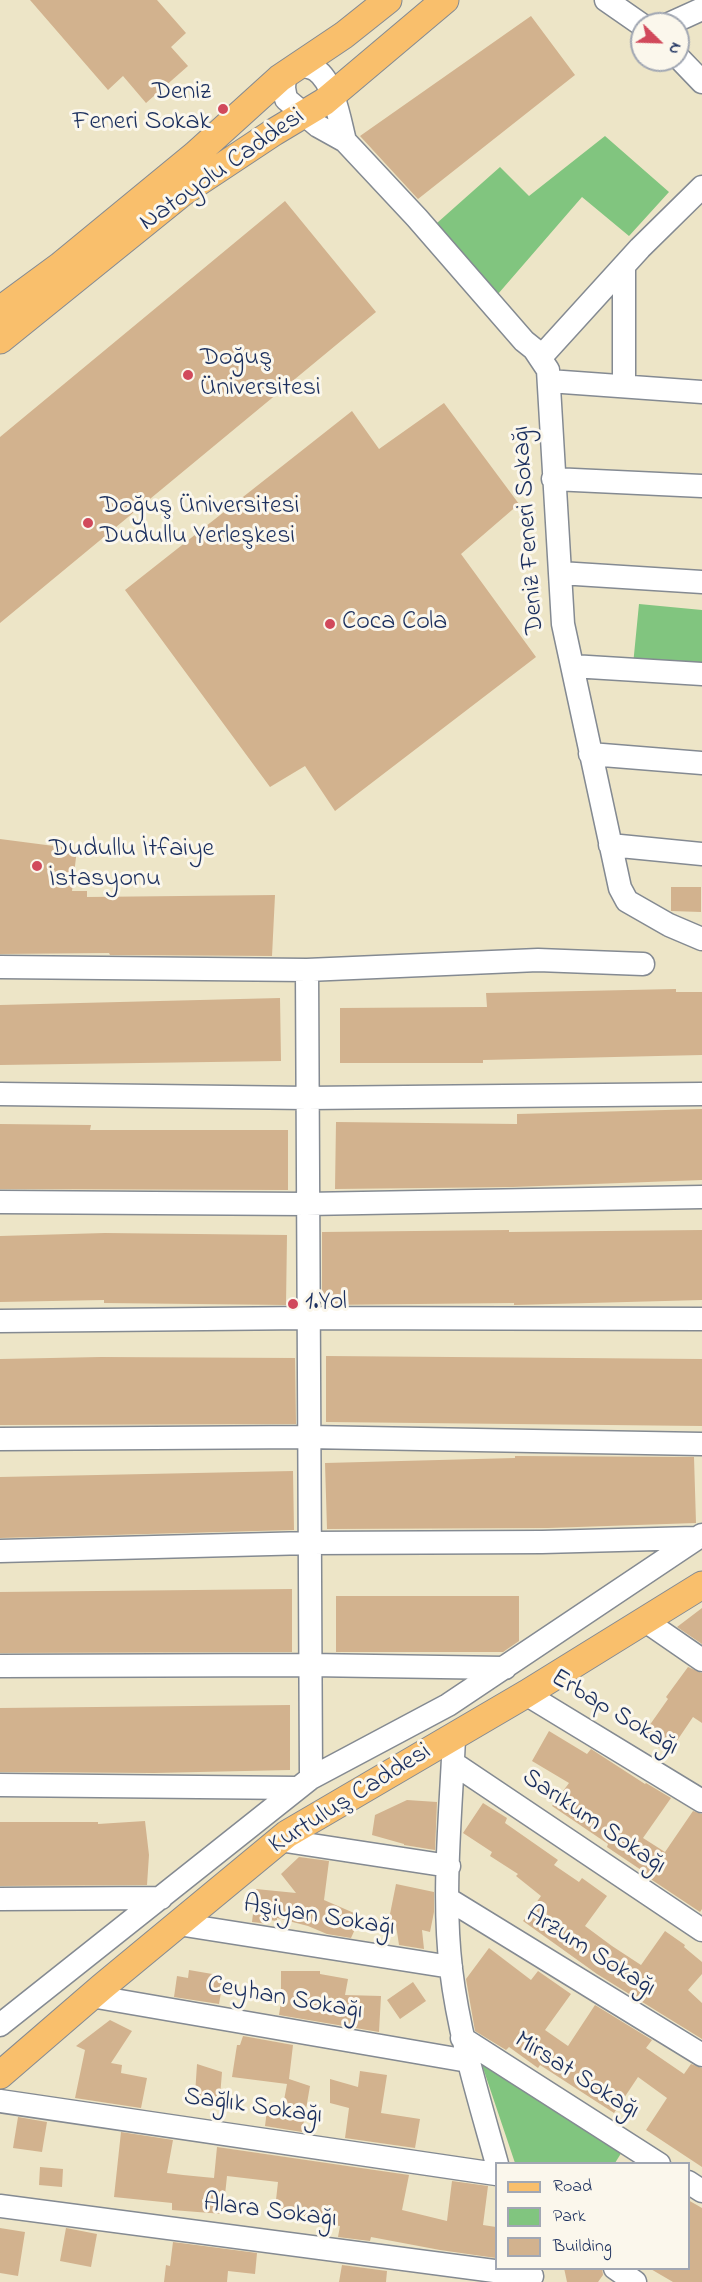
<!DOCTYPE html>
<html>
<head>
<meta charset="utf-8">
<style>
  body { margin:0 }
  #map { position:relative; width:702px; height:2282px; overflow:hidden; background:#ede5c7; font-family:"Indie Flower",sans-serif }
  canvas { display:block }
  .legend { position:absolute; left:495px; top:2162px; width:195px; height:108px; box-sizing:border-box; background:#fbf7ec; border:2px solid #a1a7b3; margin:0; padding:8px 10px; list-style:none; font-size:18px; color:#1b2f5e }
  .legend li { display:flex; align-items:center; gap:12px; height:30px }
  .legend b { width:30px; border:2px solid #a1a7b3 }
  .north { position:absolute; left:630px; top:12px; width:60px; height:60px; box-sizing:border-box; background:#fbf7ec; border:2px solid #a1a7b3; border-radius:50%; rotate:113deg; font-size:16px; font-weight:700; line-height:24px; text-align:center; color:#1b2f5e }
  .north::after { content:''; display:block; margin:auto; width:21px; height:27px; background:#d1495b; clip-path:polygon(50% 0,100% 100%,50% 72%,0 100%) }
</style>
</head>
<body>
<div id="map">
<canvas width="702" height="2282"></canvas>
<ul class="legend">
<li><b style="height:8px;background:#f9bf6c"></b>Road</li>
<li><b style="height:16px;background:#81c57f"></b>Park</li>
<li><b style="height:16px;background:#d2b28e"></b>Building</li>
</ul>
<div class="north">N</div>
</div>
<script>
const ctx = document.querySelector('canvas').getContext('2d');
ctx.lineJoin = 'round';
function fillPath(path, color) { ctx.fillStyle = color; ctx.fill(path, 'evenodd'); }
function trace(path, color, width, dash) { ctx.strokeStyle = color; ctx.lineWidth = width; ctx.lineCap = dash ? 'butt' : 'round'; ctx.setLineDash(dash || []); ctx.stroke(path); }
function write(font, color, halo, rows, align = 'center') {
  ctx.font = font + ' "Indie Flower",sans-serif'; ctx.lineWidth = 6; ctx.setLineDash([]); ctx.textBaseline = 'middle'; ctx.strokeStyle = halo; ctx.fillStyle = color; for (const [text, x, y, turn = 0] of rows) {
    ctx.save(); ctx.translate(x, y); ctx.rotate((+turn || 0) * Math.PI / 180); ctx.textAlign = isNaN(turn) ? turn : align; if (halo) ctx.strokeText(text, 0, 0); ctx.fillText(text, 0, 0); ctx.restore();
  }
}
fillPath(new Path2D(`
  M605,136L669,192L629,236L582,197L498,294L428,231L500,167L529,196Z
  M639,604L702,610V669L633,665Z
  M479,2056L625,2147L615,2163H515Z`), '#81c57f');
fillPath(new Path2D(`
  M30,0H157L186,33L171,47L188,66L146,103L123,76L108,90Z
  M531,16L575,75L418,199L360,136Z
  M285,201L376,312L0,623V437Z
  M444,403L519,504L461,554L536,657L335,811L305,766L270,787L125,590L352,411L379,449Z
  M0,839L77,849L72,891H87V897L275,895L272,956L110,955L109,953L0,954Z
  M671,887H701V912L671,911Z
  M676,989V992H702V1055L483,1060V1063H340V1008L487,1007L486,993Z
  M280,998L281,1061L0,1065V1005Z
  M702,1109V1180L513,1187L335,1189L336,1122L517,1124V1114Z
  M0,1124L91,1125L90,1130H288V1190L0,1189Z
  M509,1230V1232L702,1230V1300L514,1305V1303L322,1305V1232Z
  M105,1233L287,1235L286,1305L104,1303V1300L0,1302V1236Z
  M326,1356L702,1359V1426L326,1422Z
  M101,1357L295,1358L296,1424L0,1425V1359Z
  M515,1456L694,1457L696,1523L548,1528L327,1529L325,1463L515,1458Z
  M293,1471L294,1530L0,1538V1477Z
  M292,1589V1652L0,1653V1592Z
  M336,1596H519V1641L503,1652H336Z
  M702,1608V1644L677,1627Z
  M688,1667L702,1673V1723L693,1717L668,1754L642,1736L668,1699L666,1697Z
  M290,1705V1770L154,1773L0,1772V1708Z
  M549,1731L587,1754L591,1749L645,1784L646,1783L671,1798L643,1838L665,1852L693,1811L702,1814V1909L700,1912L649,1878L650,1876L607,1847L608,1844L552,1806L569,1783L532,1761Z
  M407,1800L437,1802L435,1850L404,1845V1844L372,1835L375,1815Z
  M483,1803L507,1818L505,1823L558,1860L554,1865L579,1882L582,1878L607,1896L585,1926L612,1946L641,1965L665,1931L685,1945L684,1947L702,1962V1974L688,1990L702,2003V2039L597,1974L523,1921L541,1896L516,1876L518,1874L490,1856L492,1852L463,1833Z
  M145,1821L149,1855L147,1885L0,1886V1822H98V1824Z
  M299,1857L329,1861L324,1900L361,1916L351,1938L327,1934L308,1926L277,1918V1921L269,1920V1924L252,1922L256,1889L296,1893L281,1874Z
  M396,1884L434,1892V1912L430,1932L422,1930L424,1949L399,1945L396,1925L388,1924Z
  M489,1948L531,1980L538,1971L571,1994L545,2030L568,2046L595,2005L652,2040L646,2048L684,2074L691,2064L702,2068V2167L646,2130L667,2098L638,2077L614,2113L540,2065L538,2068L509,2047L506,2050L475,2031L466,1979Z
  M189,1970L224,1976L219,2004L174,1997L177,1976L188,1978Z
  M281,1971H320V1974L348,1979L345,1995L381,1996L379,2032L279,2015L281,2002Z
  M413,1982L426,2001L400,2019L387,2000Z
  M110,2020L132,2031L111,2063L122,2065L121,2073L147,2078L141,2108L75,2098L85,2050L76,2046Z
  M243,2036L293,2045L289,2079L310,2086L302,2132L265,2126L267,2110L282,2111L287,2084L232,2077L237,2045H240Z
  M197,2064L222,2072L220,2097L195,2095Z
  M360,2071L387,2075L381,2113L420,2119L415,2148L345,2138L349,2108L330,2103V2079L358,2087Z
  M18,2117L47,2122L42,2152L13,2148Z
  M121,2132L173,2140L167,2173L183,2175L214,2178L217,2147L409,2175L402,2210L447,2221L452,2181L488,2186L483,2225L496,2227V2258L440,2250L371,2237L370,2241L338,2237L340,2226L274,2218L278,2182L227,2176L223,2214L172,2210V2203L114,2197Z
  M40,2167L63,2169L62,2187L39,2185Z
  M688,2200L702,2208V2282H673L649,2268H688Z
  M0,2228L25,2232L18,2276L0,2273Z
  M66,2228L97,2234L91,2267L60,2261Z
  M173,2242L257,2253L255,2274L228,2271L227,2282H164L166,2265L170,2266Z
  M342,2265L387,2271L386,2282H339Z
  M564,2268H602L603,2275L598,2282H567Z`), '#d2b28e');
const minor = new Path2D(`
  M606,0L642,25
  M669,24L702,9
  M678,57L702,82
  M298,65C304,66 311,67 316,70C334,82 340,122 345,141
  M285,74L284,88L286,99L318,126L345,141L417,218L524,341L534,349L548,370L563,624L620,888L627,901L669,925L702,939
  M624,266V386
  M540,358L640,248L702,187
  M549,381L702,392
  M553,479L702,486
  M560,573L702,582
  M572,666L702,674
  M590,754L702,763
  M610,845L702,854
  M0,967L307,970L538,960L643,964
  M307,970L311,1778
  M0,1094L307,1098L702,1094
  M0,1202L306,1204L702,1197
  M0,1321L307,1318L702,1319
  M0,1439L308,1437L702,1444
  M0,1551L309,1543L542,1542L695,1538
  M644,1620L702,1660
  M0,1666L310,1665L505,1668
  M526,1694L702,1801
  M454,1737C451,1813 442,1893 451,1969C459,2036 479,2099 497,2164
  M453,1763L702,1930
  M0,1785L298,1788
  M279,1840L449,1866
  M0,1899L161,1898
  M448,1899L702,2055
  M178,1924L451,1967
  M91,1996L468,2061
  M0,2025L311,1778L448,1705L702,1535
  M462,2038L659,2164
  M0,2101L496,2174
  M688,2182L702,2191
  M0,2206L532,2276
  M615,2268L635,2282`);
const major = new Path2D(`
  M0,310L60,266L195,155L280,78L344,35L388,0
  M0,340L182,193L274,132L324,102L445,0
  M0,2075L102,1987L287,1834L526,1694L702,1585`);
trace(minor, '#848a92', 25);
trace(major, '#848a92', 29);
trace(minor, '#fff', 22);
trace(major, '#f9bf6c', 27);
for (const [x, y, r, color] of [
  [223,109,6,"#d1495b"],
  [188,375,6,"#d1495b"],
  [88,523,6,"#d1495b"],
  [330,624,6,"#d1495b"],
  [37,866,6,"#d1495b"],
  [293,1304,6,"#d1495b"]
]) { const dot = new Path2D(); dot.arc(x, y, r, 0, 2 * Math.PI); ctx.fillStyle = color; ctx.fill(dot); trace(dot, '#fbf7ec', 2); }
write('26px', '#1b2f5e', '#fbf7ec', [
  ["Deniz",211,94,"right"],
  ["Feneri Sokak",211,124,"right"],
  ["Doğuş",200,360],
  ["Üniversitesi",200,390],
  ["Doğuş Üniversitesi",100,508],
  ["Dudullu Yerleşkesi",100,538],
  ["Coca Cola",342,624],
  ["Dudullu İtfaiye",49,851],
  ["İstasyonu",49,881],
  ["1.Yol",305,1304]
], 'left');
write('26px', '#1b2f5e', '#fbf7ec', [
  ["Natoyolu Caddesi",223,171,-35],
  ["Deniz Feneri Sokağı",530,530,-94],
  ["Erbap Sokağı",614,1714,31],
  ["Kurtuluş Caddesi",351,1800,-32],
  ["Sarıkum Sokağı",593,1823,34],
  ["Aşiyan Sokağı",319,1918,9],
  ["Arzum Sokağı",590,1953,32],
  ["Ceyhan Sokağı",285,2000,10],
  ["Mirsat Sokağı",576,2077,32],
  ["Sağlık Sokağı",253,2108,8],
  ["Alara Sokağı",270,2213,7]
]);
</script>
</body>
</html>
